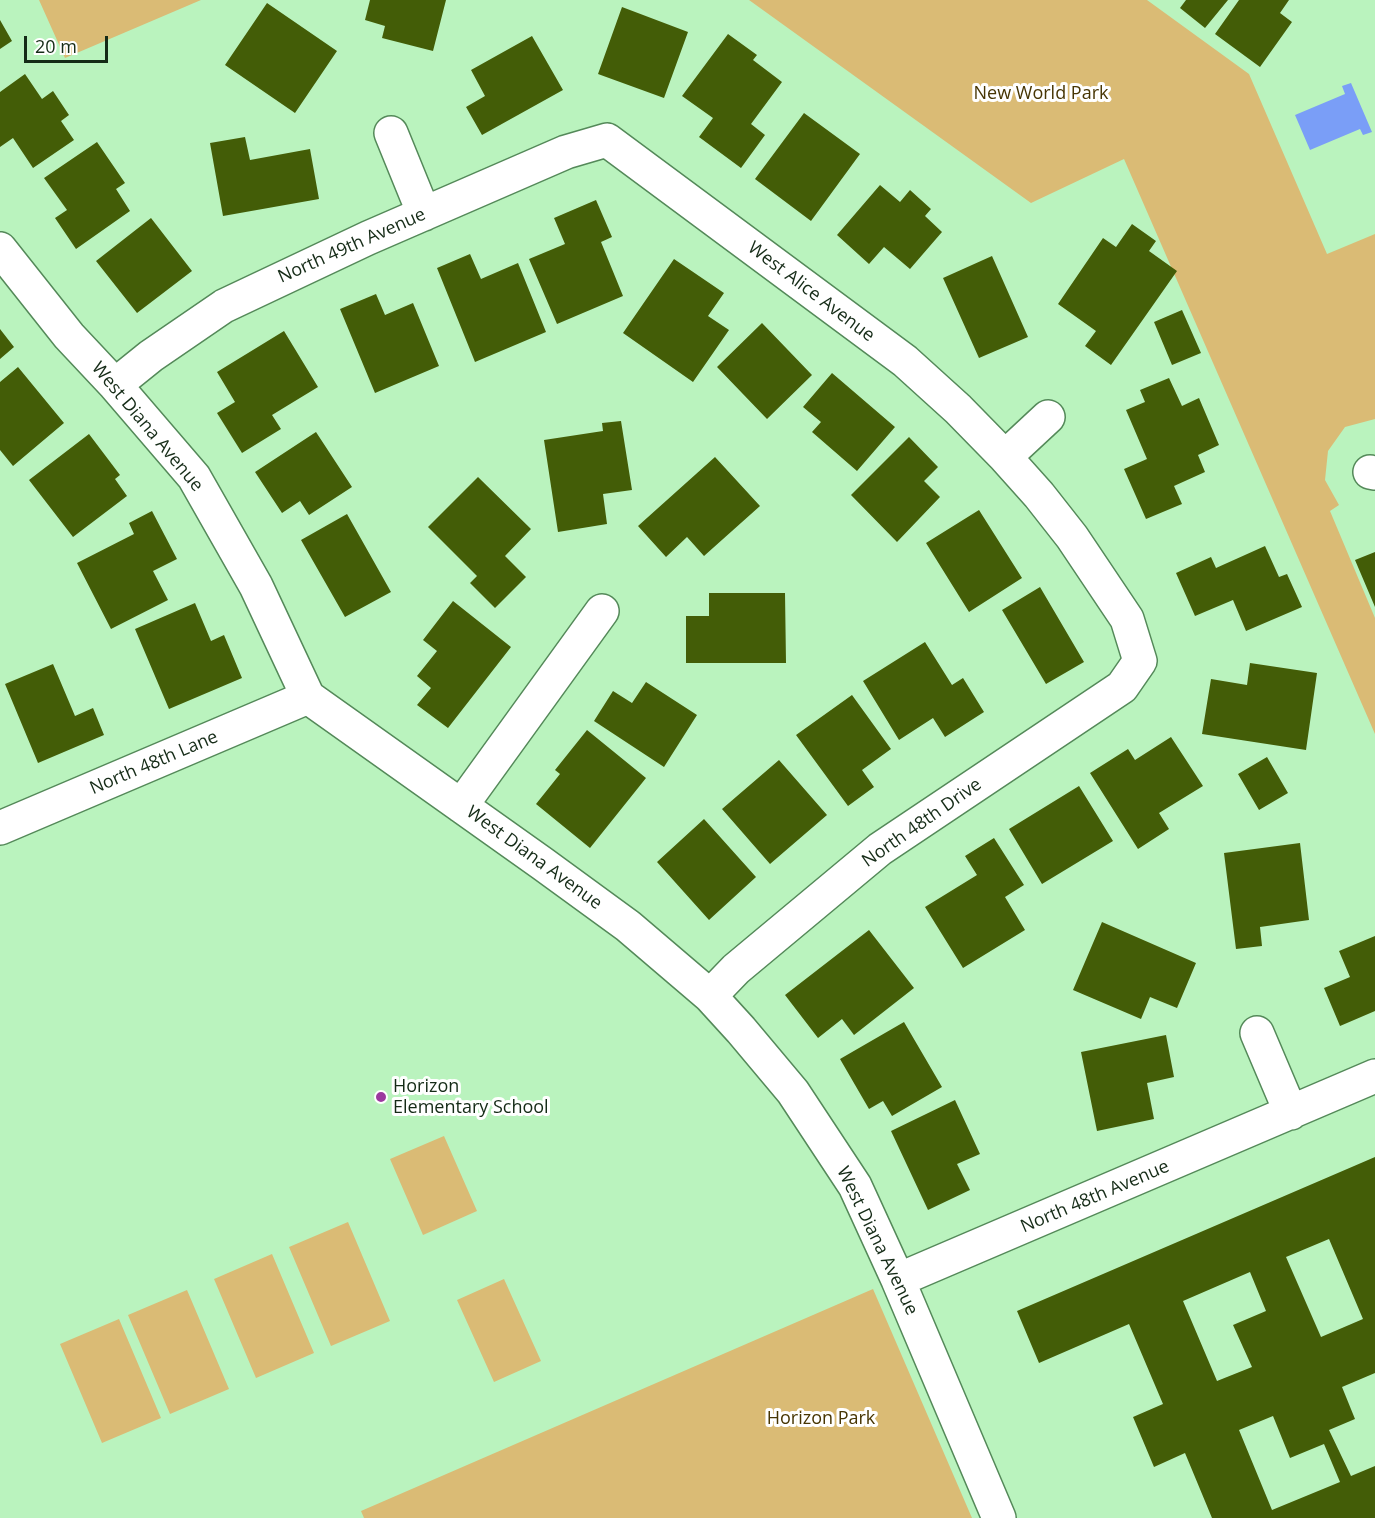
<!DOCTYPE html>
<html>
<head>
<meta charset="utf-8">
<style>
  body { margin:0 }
  #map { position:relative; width:1375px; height:1518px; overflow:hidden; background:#baf3be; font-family:"Open Sans",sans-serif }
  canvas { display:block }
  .scale { position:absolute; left:24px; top:36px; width:84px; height:27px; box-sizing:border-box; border:3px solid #152b17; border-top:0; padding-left:8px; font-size:18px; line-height:21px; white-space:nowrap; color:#152b17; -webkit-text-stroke:4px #fff; paint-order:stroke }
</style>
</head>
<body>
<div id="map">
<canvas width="1375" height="1518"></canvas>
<div class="scale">20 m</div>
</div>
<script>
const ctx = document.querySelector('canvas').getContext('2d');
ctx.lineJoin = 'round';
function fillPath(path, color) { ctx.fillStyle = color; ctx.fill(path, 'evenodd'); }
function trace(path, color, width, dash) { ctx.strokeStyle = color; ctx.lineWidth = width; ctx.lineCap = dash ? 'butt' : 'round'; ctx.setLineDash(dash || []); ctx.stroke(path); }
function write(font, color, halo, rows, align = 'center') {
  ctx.font = font + ' "Open Sans",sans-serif'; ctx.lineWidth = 6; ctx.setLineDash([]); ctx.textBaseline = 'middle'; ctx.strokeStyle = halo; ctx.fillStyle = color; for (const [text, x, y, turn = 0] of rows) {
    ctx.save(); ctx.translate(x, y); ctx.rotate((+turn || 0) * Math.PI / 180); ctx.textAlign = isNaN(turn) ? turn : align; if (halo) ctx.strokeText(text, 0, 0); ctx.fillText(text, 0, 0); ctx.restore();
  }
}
fillPath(new Path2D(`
  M39,0H201L65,58Z
  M749,0H1147L1249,74L1327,254L1375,234V419L1345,427L1328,451L1325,480L1339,505L1330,511L1375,618V734L1124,159L1031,203Z
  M444,1136L477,1211L423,1235L390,1159Z
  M348,1222L390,1321L331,1346L289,1247Z
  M272,1254L314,1353L256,1378L214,1279Z
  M504,1279L541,1361L494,1382L457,1300Z
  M873,1289L972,1518H364L361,1511Z
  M187,1290L229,1389L170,1414L128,1315Z
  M119,1319L161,1418L102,1443L60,1344Z`), '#dabb75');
fillPath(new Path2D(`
  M1351,83L1372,132L1363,135L1360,129L1310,150L1295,115L1345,94L1342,86Z`), '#7a9ef7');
fillPath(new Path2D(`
  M370,0H446L433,51L382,38L385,26L365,20Z
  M1186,0H1228L1205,28L1180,8Z
  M1239,0H1289L1280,13L1292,22L1260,67L1215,34Z
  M267,3L337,51L295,113L225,65Z
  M622,7L688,32L664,98L598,74Z
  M0,20L12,41L0,49Z
  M728,34L757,55L753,60L782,82L751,124L765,135L741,168L699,137L713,118L682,96Z
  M532,36L563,90L482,135L466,107L485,96L471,70Z
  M25,74L42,99L53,91L69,115L61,121L74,140L33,168L13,138L0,147V92Z
  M804,113L860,154L811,221L755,179Z
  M245,137L250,160L310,149L319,199L223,216L210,143Z
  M97,142L125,183L116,189L130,211L76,249L55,218L67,210L44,178Z
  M880,185L900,202L910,190L931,209L925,216L942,232L910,269L884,247L869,264L837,235Z
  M596,200L612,237L601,242L623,296L557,324L529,259L565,244L554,218Z
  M151,218L192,271L137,313L96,261Z
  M1132,224L1156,241L1149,251L1177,271L1111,365L1085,346L1096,331L1058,304L1103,238L1116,247Z
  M470,254L481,279L518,263L546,332L475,362L437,268Z
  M992,256L1028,337L979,358L943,278Z
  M674,259L724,293L708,316L729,330L693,382L623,333Z
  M376,294L385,315L413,303L439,366L375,393L340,309Z
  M1182,310L1201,353L1172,365L1154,322Z
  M762,323L812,375L767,419L717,367Z
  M0,329L14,347L0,359Z
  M284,331L318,387L272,415L281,429L242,453L217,413L235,402L217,372Z
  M18,367L64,423L13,466L0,450V382Z
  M832,373L895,427L857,471L812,432L821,422L803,407Z
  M1169,378L1182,406L1199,398L1219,445L1198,455L1205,472L1174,486L1182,504L1146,519L1124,469L1147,459L1126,410L1145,402L1140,390Z
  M621,421L632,490L603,494L607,524L558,532L544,440L603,431L602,423Z
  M316,432L352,487L309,515L300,501L282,513L255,472Z
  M89,434L120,475L115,479L127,496L73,537L29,480Z
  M909,437L938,467L924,481L940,497L897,542L851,495Z
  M715,457L760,506L704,556L687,537L666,557L638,526Z
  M478,477L531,529L505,556L526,577L495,608L470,583L477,576L428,527Z
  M979,510L1022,578L969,612L926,543Z
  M152,511L177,559L153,571L168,600L111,629L77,563L134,534L129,523Z
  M347,514L391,592L345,617L301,540Z
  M1265,546L1279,577L1287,574L1302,607L1246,631L1233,600L1195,616L1176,573L1211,557L1216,568Z
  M1375,552V607L1355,560Z
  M1040,587L1084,662L1046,684L1002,610Z
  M709,593H785L786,663H686V616H709Z
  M453,601L511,647L448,728L417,705L431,688L417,676L437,651L423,640Z
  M195,603L211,641L224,635L242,678L169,709L135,629Z
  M925,642L952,685L963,678L984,712L945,737L933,718L899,740L863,681Z
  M1250,663L1317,673L1306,750L1202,734L1211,679L1247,685Z
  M53,664L75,716L93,708L104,735L38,763L5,684Z
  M646,682L697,715L664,767L594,721L613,691L632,703Z
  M852,695L891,749L862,770L874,787L848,806L796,735Z
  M587,730L646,778L590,848L536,804L560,774L555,770Z
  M1171,737L1203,786L1159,813L1169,829L1138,849L1090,773L1128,749L1135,760Z
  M1267,757L1288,793L1259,810L1238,774Z
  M779,760L827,815L770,864L722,809Z
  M1079,786L1113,841L1042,884L1009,829Z
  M704,819L756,877L709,920L657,862Z
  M994,838L1024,885L1005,897L1025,930L963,968L925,907L977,875L965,856Z
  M1300,843L1309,920L1260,927L1262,946L1236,949L1224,853Z
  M1102,922L1196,963L1177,1008L1150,997L1141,1019L1073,990Z
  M869,930L914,988L854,1035L842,1019L818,1038L785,995Z
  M1375,936V1011L1340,1026L1324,988L1350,977L1339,951Z
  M904,1022L942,1087L892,1116L883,1101L869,1109L840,1059Z
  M1166,1035L1174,1077L1147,1083L1154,1119L1097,1131L1081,1052Z
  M955,1100L980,1154L957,1164L970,1190L928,1210L891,1131Z
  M1375,1157V1373L1342,1387L1355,1419L1329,1430L1351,1476L1375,1466V1518H1212L1185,1453L1154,1467L1133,1417L1163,1404L1129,1324L1039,1363L1017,1311ZM1329,1239L1363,1319L1321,1337L1286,1257ZM1250,1272L1266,1311L1233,1325L1252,1367L1217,1381L1183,1301ZM1273,1416L1290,1458L1324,1444L1340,1482L1272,1510L1239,1430Z`), '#435d07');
const minor = new Path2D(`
  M391,133L424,214
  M0,249L69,336L115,385L194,477L256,586L308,697L543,864L628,926L710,996L741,1030L793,1092L855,1186L898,1280L999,1518
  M115,385L151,356L224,306L368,238L566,152L607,140L905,361L958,409L1005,457L1039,495L1072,537L1127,619L1140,661L1122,687L880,849L736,969L710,996
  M1005,457L1048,417
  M1370,472L1375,473
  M461,806L602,611
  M0,828L308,697
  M1257,1033L1291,1113
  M898,1280L1375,1076`);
trace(minor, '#548959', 36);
trace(minor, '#fff', 33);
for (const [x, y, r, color] of [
  [381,1097,6,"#9c399f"]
]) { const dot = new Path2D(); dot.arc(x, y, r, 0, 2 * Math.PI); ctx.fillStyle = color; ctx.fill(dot); trace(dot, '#fff', 2); }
write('18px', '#473503', '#fff', [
  ["New World Park",1041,94],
  ["Horizon Park",821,1419]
]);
write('18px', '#152b17', '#fff', [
  ["North 49th Avenue",352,246,-24],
  ["West Alice Avenue",811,292,37],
  ["West Diana Avenue",147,427,50],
  ["North 48th Lane",154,763,-23],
  ["North 48th Drive",922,823,-35],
  ["West Diana Avenue",534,858,36],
  ["North 48th Avenue",1095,1197,-23],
  ["West Diana Avenue",877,1241,64]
]);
write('18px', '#152b17', '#fff', [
  ["Horizon",393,1087],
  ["Elementary School",393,1108]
], 'left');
</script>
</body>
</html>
